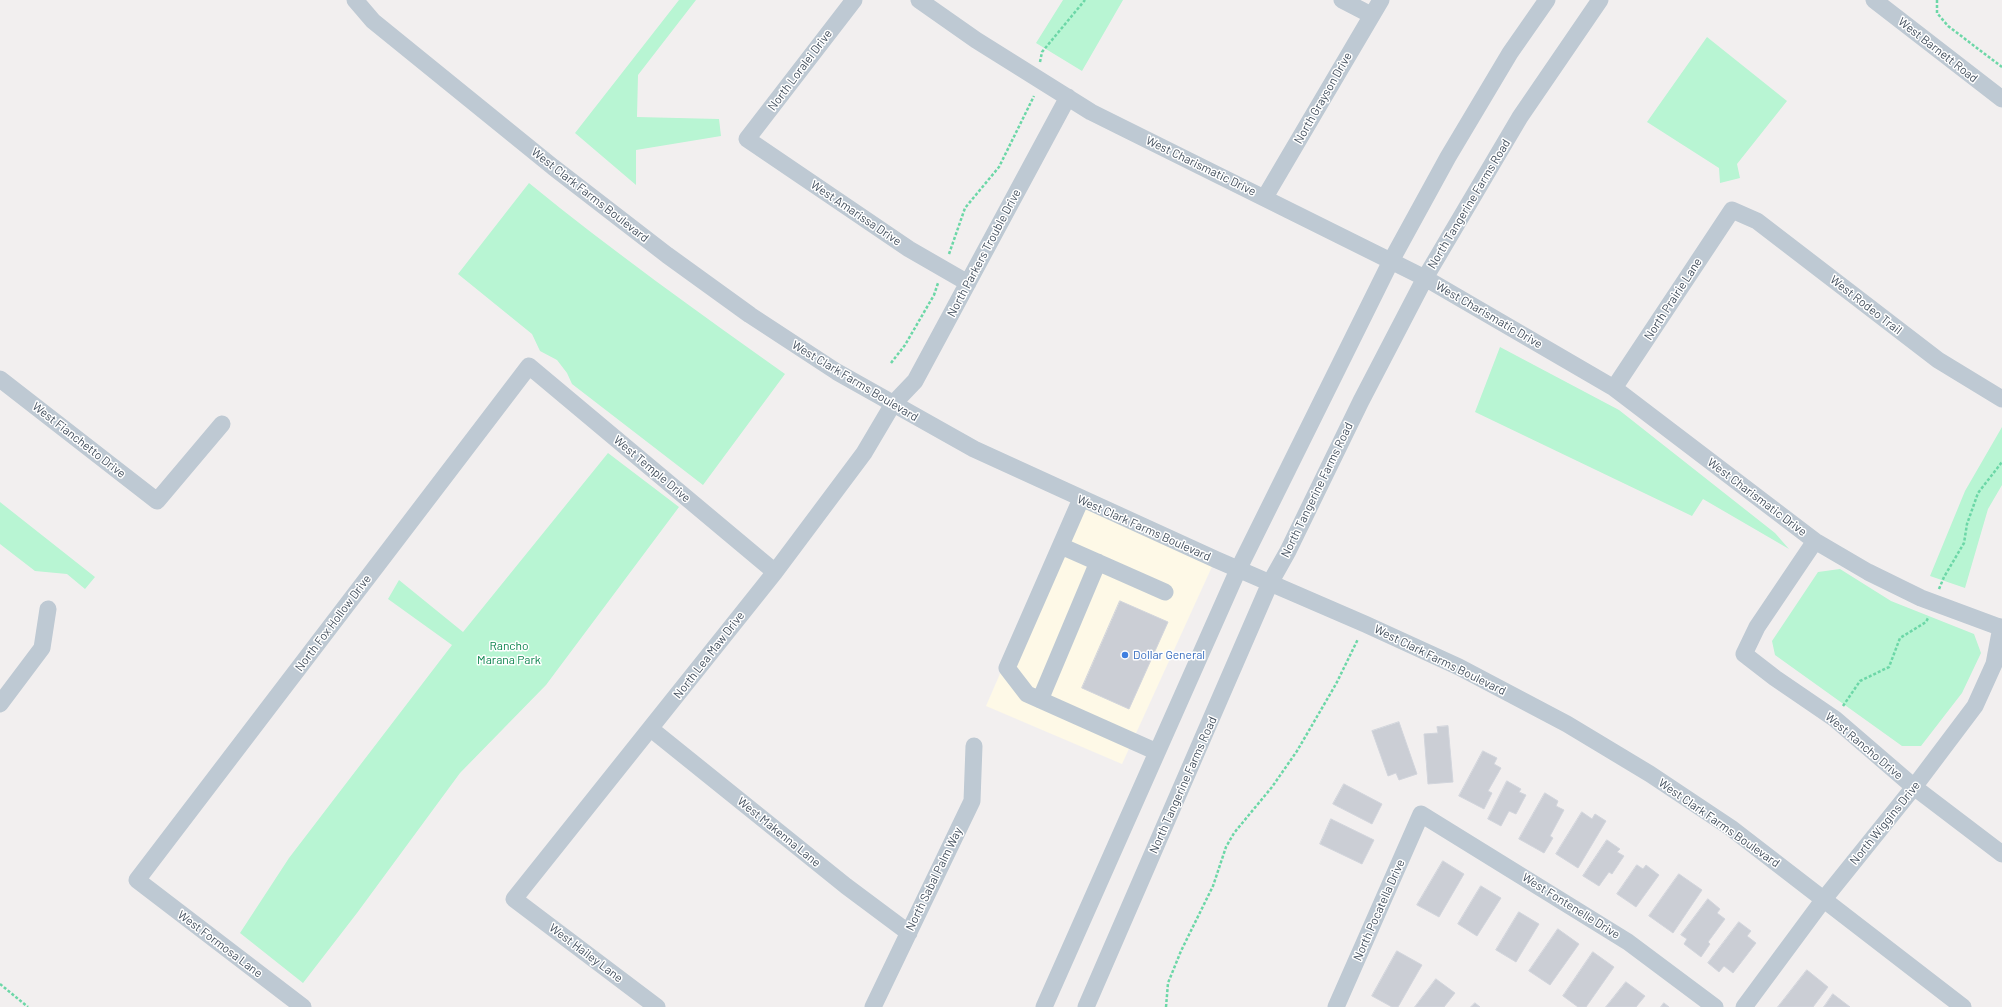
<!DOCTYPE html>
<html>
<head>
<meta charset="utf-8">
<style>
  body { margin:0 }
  canvas { display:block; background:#f2efef }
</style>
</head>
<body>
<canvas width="2002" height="1007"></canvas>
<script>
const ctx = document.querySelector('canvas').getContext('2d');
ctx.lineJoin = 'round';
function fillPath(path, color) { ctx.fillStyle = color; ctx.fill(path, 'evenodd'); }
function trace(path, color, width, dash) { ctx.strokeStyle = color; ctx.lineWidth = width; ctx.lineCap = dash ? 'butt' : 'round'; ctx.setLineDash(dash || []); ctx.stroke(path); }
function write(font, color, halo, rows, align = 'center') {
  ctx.font = font + ' Barlow,sans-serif'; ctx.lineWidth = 3; ctx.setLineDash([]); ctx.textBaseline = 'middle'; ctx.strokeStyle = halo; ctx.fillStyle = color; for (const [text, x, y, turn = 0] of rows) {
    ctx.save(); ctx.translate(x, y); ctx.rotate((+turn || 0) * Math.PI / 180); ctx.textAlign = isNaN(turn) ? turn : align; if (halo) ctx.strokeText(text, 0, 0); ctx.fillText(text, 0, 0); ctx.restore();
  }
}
fillPath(new Path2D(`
  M1077,497L1215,560L1122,764L986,706Z`), '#fef9e7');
fillPath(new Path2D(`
  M679,0H696L638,75L637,117L719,119L721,136L636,150V185L575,133Z
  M1063,0H1123L1082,71L1036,43Z
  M1707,37L1787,101L1737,164L1740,178L1720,183L1719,168L1647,122Z
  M529,183C611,250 698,312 785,374L703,485L572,384L567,373L557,360L540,351L532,334L458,274Z
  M1500,347L1619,410L1775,533L1789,549L1703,499L1692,516L1475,412Z
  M2002,427V485L1988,509L1965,588L1930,576L1965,491Z
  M608,453L679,507L546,685L460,773L357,913L303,983L240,933L289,858L452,645L388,599L399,580L463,632Z
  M0,502L95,577L85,589L67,574L35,571L0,544Z
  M1840,569L1891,601L1974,634L1981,653L1962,693L1921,746H1902L1775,655L1772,641L1818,572Z`), '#b8f5d3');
const building = new Path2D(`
  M1120,601L1168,622L1129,709L1082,688Z
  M1399,722L1417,774L1399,780L1396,773L1388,776L1372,731Z
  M1448,726L1453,782L1428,784L1424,734L1438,733L1437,727Z
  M1483,751L1497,758L1494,764L1501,768L1488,791L1492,793L1484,809L1459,796Z
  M1507,781L1521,789L1519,792L1526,795L1516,814L1509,811L1501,826L1488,819Z
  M1344,784L1382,804L1372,824L1333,804Z
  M1545,793L1558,801L1556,806L1564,810L1550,836L1553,838L1544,853L1519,839Z
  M1582,812L1592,819L1595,814L1606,821L1578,868L1556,854Z
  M1331,819L1374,840L1362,864L1320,844Z
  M1607,840L1620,849L1617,852L1624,856L1612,874L1609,872L1599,886L1583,876Z
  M1443,861L1464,874L1439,917L1417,905Z
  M1637,865L1643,869L1646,865L1659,875L1636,907L1617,894Z
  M1679,874L1702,890L1673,933L1649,916Z
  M1481,886L1501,898L1477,936L1458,924Z
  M1708,899L1720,909L1717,913L1725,919L1708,942L1710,944L1701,957L1684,944L1687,939L1681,935Z
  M1519,912L1539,924L1516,962L1496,950Z
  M1739,922L1751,931L1747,936L1756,943L1733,973L1724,966L1719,972L1708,963Z
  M1558,929L1579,944L1550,985L1529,971Z
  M1397,951L1422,965L1398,1007H1392L1372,996Z
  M1593,952L1614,967L1586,1007H1578L1563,996Z
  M1807,970L1828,987L1813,1007H1778Z
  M1436,979L1455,993L1444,1007H1415Z
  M1626,982L1645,996L1636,1007H1606Z
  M1833,994L1850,1007H1824Z
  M1475,1003L1480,1007H1471Z
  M1664,1003L1669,1007H1661Z`);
fillPath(building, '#cbced5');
trace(building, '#d2d5dc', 1);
trace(new Path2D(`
  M1937,0V13L1948,26L2002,67
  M1040,62L1042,52L1085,0
  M949,254L965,208L999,167L1034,96
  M891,363L905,345L934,295L938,283
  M1939,589L1944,577L1964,543L1967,524L1978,493L2002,462
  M1843,706L1860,681L1889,667L1900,638L1926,622L1928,618
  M0,984L28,1007
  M1166,1007L1168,983L1181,951L1213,886L1226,847L1234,833L1272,787L1297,751L1336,684L1358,639`), '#6cd7a7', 2.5, [3, 2]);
trace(new Path2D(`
  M355,0L373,21L553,167L667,255L750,315L837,372L974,449L1217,560L1365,624L1459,667L1567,724L1650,774L1731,828L1963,1007
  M854,0L747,139L909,249L968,283
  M919,0L976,40L1091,112L1425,278L1614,388L1815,541L1868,572L1921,598L2002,628
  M1342,0L1371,15
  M1874,0L2002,99
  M1265,197L1381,0
  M0,379L157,501L222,424
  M1614,388L1732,210L1757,221L1938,360L2002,399
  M1081,499L1007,668L1027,694L1157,752
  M1815,541L1757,627L1744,654L1775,678L1835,719L1914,787L2002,854
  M1061,546L1165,592
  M1040,700L1098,562
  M0,704L42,648L48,609
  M651,729L846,886L909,933
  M303,1007L137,880L529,366L775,572
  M657,1007L514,899L775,572L864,453L893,404L915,381L1068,97
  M873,1007L972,801L974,746
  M1044,1007L1238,570L1391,261L1448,157L1510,53L1547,0
  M1086,1007L1270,583L1288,551L1361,401L1425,278L1520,117L1600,0
  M1336,1007L1421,814L1628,942L1715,1007
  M1744,1007L1824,899L1914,787L1975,706L1994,664L2001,627`), '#bec9d3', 17);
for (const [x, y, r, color] of [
  [1125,655,4,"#3f7fe0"]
]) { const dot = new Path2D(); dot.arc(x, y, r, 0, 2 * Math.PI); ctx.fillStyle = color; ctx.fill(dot); trace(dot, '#fff', 1.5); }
write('12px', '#45515f', '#fff', [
  ["West Barnett Road",1938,50,38],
  ["North Loralei Drive",800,70,-53],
  ["North Grayson Drive",1323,98,-60],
  ["West Charismatic Drive",1201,166,26],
  ["West Clark Farms Boulevard",590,195,38],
  ["North Tangerine Farms Road",1469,204,-59],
  ["West Amarissa Drive",856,213,34],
  ["North Parkers Trouble Drive",984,253,-62],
  ["North Prairie Lane",1673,299,-57],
  ["West Rodeo Trail",1866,305,38],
  ["West Charismatic Drive",1489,315,30],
  ["West Clark Farms Boulevard",855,381,31],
  ["West Fianchetto Drive",79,440,38],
  ["West Temple Drive",652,469,40],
  ["North Tangerine Farms Road",1317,490,-64],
  ["West Charismatic Drive",1757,497,37],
  ["West Clark Farms Boulevard",1144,528,24],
  ["North Fox Hollow Drive",333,623,-53],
  ["North Lea Maw Drive",709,655,-52],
  ["West Clark Farms Boulevard",1440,660,26],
  ["West Rancho Drive",1864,746,40],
  ["North Tangerine Farms Road",1183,785,-66],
  ["West Clark Farms Boulevard",1719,823,35],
  ["North Wiggins Drive",1885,823,-51],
  ["West Makenna Lane",779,832,39],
  ["North Sabal Palm Way",934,879,-64],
  ["West Fontenelle Drive",1571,906,32],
  ["North Pocatella Drive",1379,910,-66],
  ["West Formosa Lane",220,944,37],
  ["West Hailey Lane",586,953,37]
]);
write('12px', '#0c844e', '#fff', [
  ["Rancho",509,646],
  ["Marana Park",509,660]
]);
write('12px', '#366cbe', '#fff', [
  ["Dollar General",1133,655]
], 'left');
</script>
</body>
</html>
